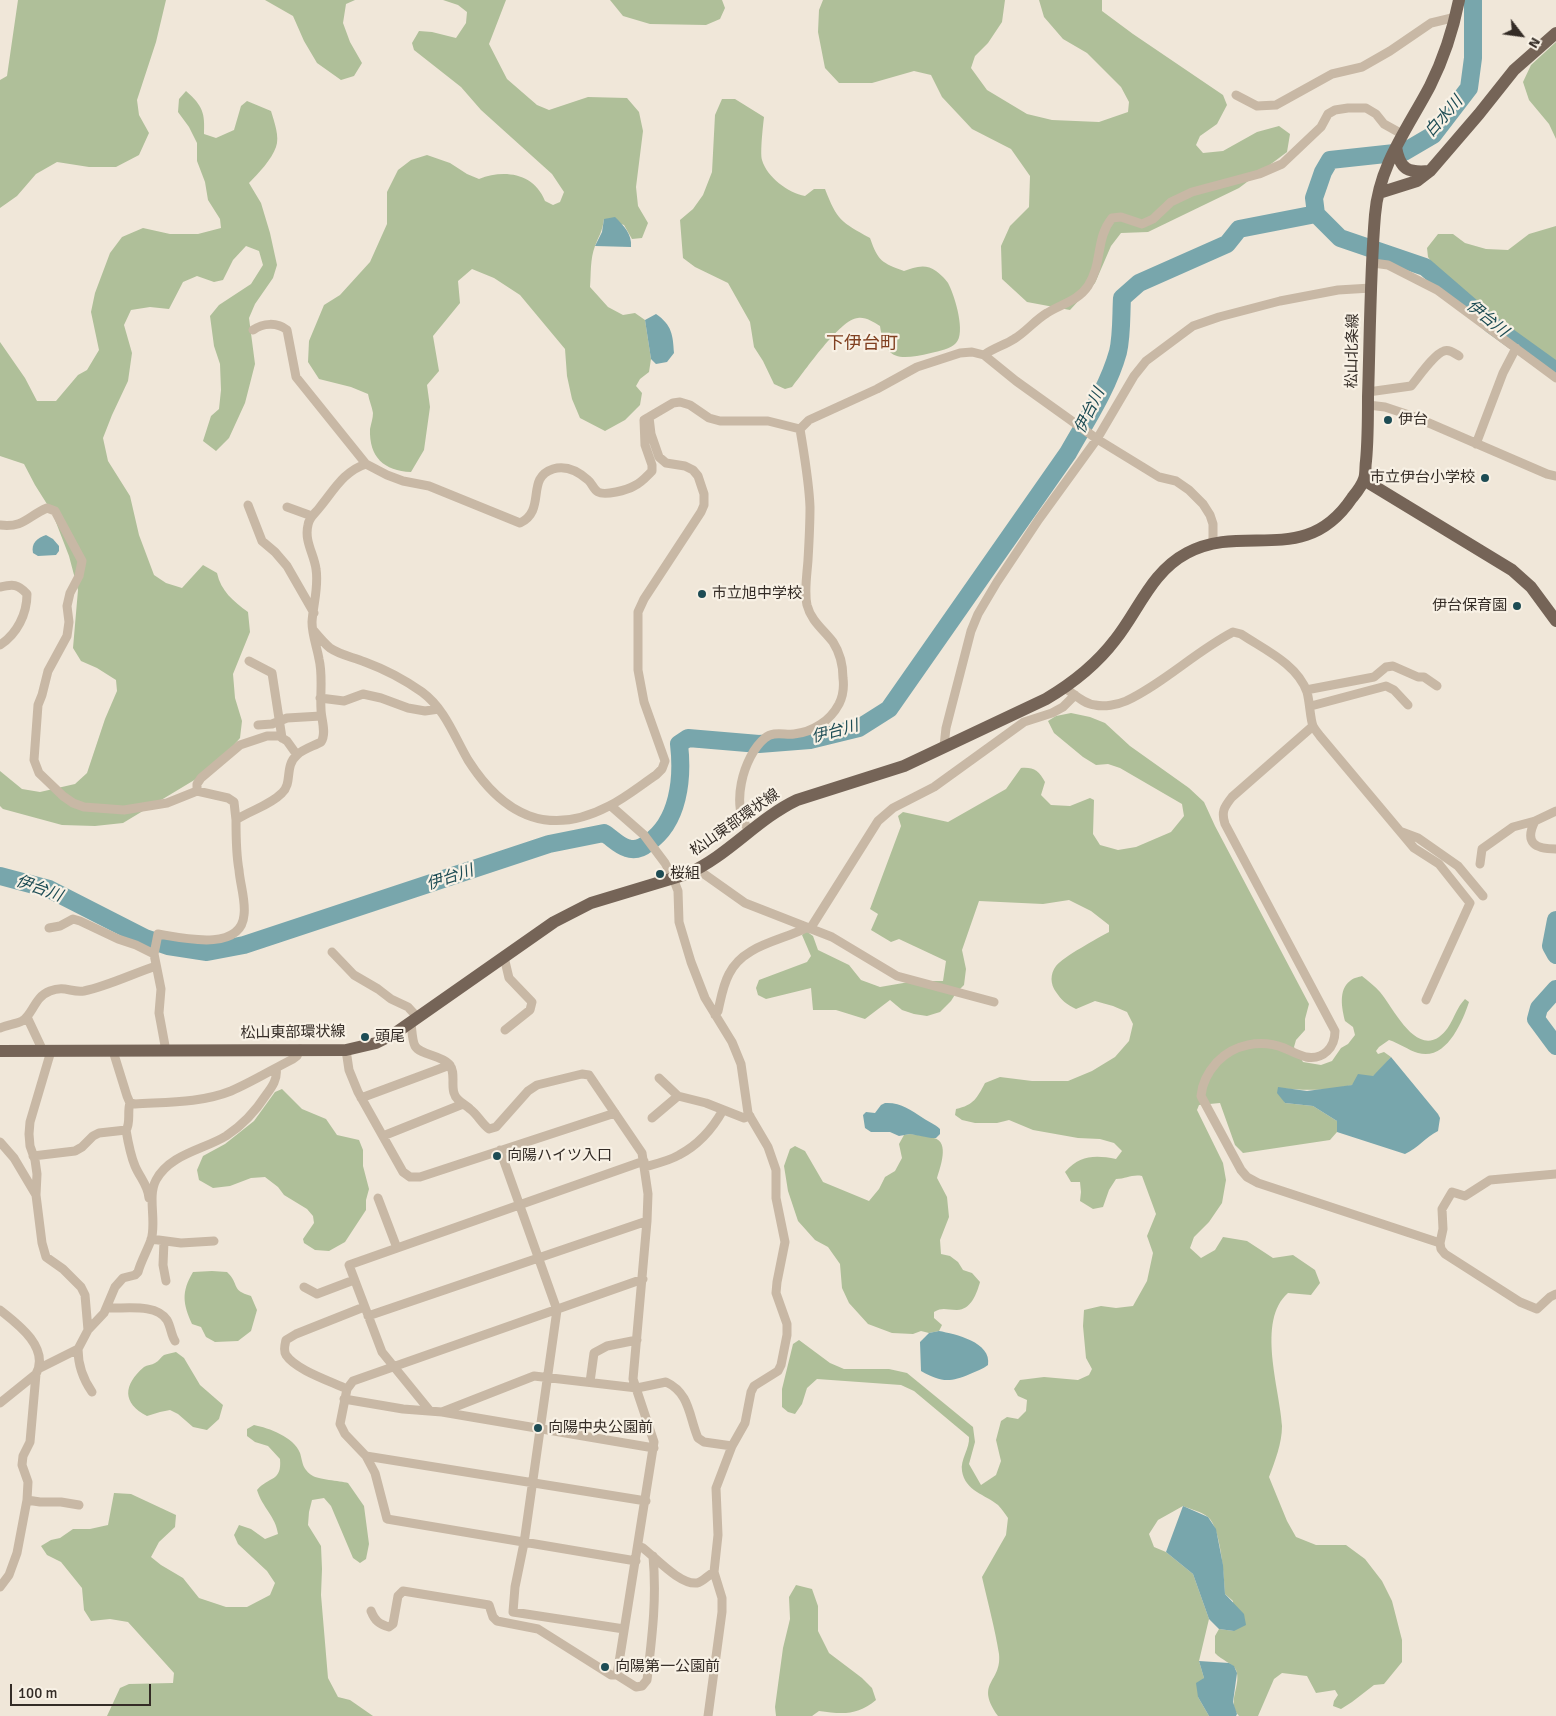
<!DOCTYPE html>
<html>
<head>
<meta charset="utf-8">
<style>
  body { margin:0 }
  #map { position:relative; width:1556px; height:1716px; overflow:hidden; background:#f0e7d9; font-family:Signika,sans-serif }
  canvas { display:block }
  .north { position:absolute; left:1496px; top:10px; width:50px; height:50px; -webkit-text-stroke:4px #f8f1e5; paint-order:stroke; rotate:120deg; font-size:14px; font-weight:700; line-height:20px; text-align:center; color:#342c26 }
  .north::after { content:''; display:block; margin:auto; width:18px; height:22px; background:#342c26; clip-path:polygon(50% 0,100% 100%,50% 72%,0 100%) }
  .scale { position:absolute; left:10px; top:1684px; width:141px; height:22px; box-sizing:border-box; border:2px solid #342c26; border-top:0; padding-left:6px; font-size:15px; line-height:18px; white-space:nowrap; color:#342c26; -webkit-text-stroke:4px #f8f1e5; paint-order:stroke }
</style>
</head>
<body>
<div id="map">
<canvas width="1556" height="1716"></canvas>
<div class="north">N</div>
<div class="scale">100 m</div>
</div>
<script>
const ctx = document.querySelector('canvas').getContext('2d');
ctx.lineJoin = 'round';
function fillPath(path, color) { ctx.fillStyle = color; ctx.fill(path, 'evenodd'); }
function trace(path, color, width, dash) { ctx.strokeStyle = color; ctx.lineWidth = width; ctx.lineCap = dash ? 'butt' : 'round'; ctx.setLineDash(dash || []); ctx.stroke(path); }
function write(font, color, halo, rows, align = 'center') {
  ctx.font = font + ' Signika,"Noto Sans JP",sans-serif'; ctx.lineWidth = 4.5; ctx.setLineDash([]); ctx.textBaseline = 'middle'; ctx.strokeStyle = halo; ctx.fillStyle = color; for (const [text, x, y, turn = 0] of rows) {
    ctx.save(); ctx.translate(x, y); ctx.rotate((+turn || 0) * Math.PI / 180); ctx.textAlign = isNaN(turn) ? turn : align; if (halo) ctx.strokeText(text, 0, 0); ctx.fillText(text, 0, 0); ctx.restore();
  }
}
fillPath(new Path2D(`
  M18,0H166L156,42L137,100L139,115L149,133L139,155L116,167H89L57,162L36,174L17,196L0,208V80L7,76Z
  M265,0H355L346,4L343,23L350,42L362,63L354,76L341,80L317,63L304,41L293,16Z
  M443,0H506L489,44L507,79L537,105L549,110L588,97L627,98L639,112L643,131L636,187L638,206L648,223L642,238L632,239L624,225L604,219C602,233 599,235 595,246C590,259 591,274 590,287L608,307L623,315L635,313L645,320L651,359L649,372L640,379L636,386L642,393L640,405L625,420L605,431L580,418L572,399L567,376L565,349L520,295L494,278L472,269L458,281L460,303L433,336L439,371L427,385L430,407L424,450L411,472C384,471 369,457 370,429C371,424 373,418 373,413C372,407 369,400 368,394L351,387L319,379L308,362L309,341L324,305L340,295L370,262L387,224V192L398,170L411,160L427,155L450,163L467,174L479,179C504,169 534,173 545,201L553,205L560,202L564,192L552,174L481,110L461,87L414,50L412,43L419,31L432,32L456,38L466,23L467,12L458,5Z
  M610,0H722L725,8L720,19L706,25L650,24L623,16Z
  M823,0H1005L1002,22L988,43L975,56L971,68L987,90L1027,114L1052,120L1099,122L1128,112L1129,102L1121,87L1087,53L1063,39L1044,17L1039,0H1102V11L1133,34L1223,95L1227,105L1217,124L1200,136L1196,145L1203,153L1223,151L1257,132L1279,126L1290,134L1287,152L1239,188L1148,232L1121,233L1111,246L1095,283L1070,310L1027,302L1002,279L1001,246L1010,226L1029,207L1030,176L1011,149L972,129L942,97L931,75L914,71L872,83H839L825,68L818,32L819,10Z
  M1556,42V139L1549,124L1529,100L1523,82L1531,65Z
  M186,91C203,106 205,113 204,134L216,138L234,130L241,106L247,101L271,111C274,121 280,137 276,147C272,159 258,174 249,183L261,203L270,233L277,265L273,278L255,304L249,318L255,364L245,403L229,438L216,451L203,441L211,416L219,409L221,390L220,364L214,346L210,316L219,305L251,284L263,265L259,251L246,246L233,260L223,280L214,282L197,276L183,282L169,309L150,307L131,310L124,325L132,353L128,381L112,415L103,438L108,461L130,496L139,535L154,575L166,583L182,588L203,565L217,573C221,591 233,601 248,612L250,632L233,674L235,698L242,721L240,738L225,755L196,779L123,823L95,826L62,825L3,809L0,806V771L22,789L40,792L75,784L87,773L105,719L117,691L116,680L97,668L81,661L73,648L78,590L69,556L52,512L35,485L24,464L0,456V342L25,378L37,401H56L78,375L87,370L99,350L91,312L95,293L110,253L122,237L143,228L170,234H198L221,228L220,219L208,200L205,182L197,161V143L189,127L178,112L179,99Z
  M722,99H735L764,117C763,126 760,152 762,160C767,177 788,193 805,196L814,189H825C837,220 841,222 870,238C878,261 882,263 904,271C914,267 926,263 936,271C940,274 947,280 949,285C955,297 966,333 956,343C951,349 939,351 931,353C900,360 885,362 880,326C873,322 866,317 858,318C840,319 805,371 792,387L785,389L774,384L763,361L754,347L750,322L728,283L695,267L683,258L680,220L693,209L703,195L712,172L715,115Z
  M1556,226V363L1497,318L1433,264L1428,257L1427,248L1438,234H1453L1465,243L1486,249L1508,250L1529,234Z
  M1071,713L1090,717L1105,723L1130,746L1189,788L1204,802L1215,826L1309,1004L1305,1019V1030L1296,1040L1294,1047L1303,1062L1321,1065L1332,1061L1341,1048L1348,1044L1355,1035L1353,1027L1345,1021C1342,1009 1338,990 1350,981C1353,978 1359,977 1362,976C1368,981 1375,986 1380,992C1393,1007 1414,1054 1439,1037C1453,1027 1454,1010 1465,999L1469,1002C1462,1023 1446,1061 1418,1053C1408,1050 1399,1043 1389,1040L1379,1047L1376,1051L1378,1054L1384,1052L1391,1057C1385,1064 1379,1072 1372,1077C1344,1092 1309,1091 1279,1088L1285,1103L1313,1106L1337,1121V1132L1330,1140L1243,1153L1235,1145L1220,1103L1199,1105L1197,1110L1223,1163L1226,1180L1222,1203L1209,1222L1194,1237L1190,1248L1201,1258L1215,1250L1223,1237L1247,1241L1273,1258L1293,1255L1315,1270L1320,1283L1311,1295L1288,1293C1256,1321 1280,1389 1282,1426C1282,1443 1275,1461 1269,1477L1287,1521L1296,1537L1316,1545H1346L1365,1559L1382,1581L1392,1601L1402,1640V1662L1384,1684L1374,1685L1352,1702L1341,1709L1333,1706L1334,1701L1338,1695L1335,1690L1316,1693L1307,1676L1282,1673L1274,1679L1258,1716H1239C1226,1702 1242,1685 1236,1670C1234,1664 1221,1660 1215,1653V1636L1219,1629L1234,1631L1233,1601L1225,1594C1224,1577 1221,1528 1208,1517C1202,1512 1190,1509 1183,1506L1158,1520L1149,1534L1154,1547L1166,1552L1193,1574L1209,1619L1199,1661L1204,1678L1198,1697L1209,1716H998C974,1682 1002,1683 999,1654C995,1629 988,1603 982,1577L1006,1535L1008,1518C1005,1514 1002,1509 998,1505C986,1495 965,1491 962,1471C960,1460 970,1448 969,1437L914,1391L901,1385L817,1379L807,1388L802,1404L795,1414L788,1412L782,1407V1389L793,1344L799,1340L830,1363L844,1369H889L907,1373L973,1427L975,1442L969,1464L981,1485L996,1475L1001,1461L996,1440L1001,1421L1007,1417L1018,1419L1026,1411L1027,1400L1018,1396L1014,1389L1020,1380L1044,1377L1078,1380L1089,1375L1092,1369L1086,1358L1083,1326L1084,1310L1101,1306L1116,1308L1133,1306L1147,1281L1153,1253L1147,1236L1156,1214L1142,1176C1132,1174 1126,1179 1116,1179L1109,1190L1103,1207L1093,1209L1080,1201L1081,1192L1080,1182H1071L1065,1172C1080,1155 1095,1155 1116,1159L1122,1151L1114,1143L1100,1139L1078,1138L1033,1130L1009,1120L997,1123H975L962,1120L955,1115L956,1109C974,1105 977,1098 985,1083L1000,1077L1032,1081H1068L1092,1071L1115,1057L1129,1041L1133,1024L1127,1012L1113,1006L1095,1001L1076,1009C1066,1004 1062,1001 1056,992C1050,984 1050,974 1056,966C1063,957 1098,938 1109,932V925L1091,911L1069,900L1043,904L979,901L962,950L966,969L964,985L956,993L951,1001L940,1012L927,1016L914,1014L902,1010L890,1000L865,1019L836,1010H813L811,988L766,999L758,995L756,988L759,980L807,962L811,956L802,935L806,931L813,936L818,950L849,965L861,980L880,987L915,981H943L946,961L899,939L891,942L871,930L878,914L870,909L901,826L898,816L903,812L948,822L1006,789L1021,768C1034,767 1039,771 1045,782L1041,795L1051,805L1070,806L1090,798L1094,800L1093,834L1100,845L1118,850L1136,847L1171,832L1184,816L1182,804L1120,768L1108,764L1096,765L1083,757L1054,733L1048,721L1056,716Z
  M282,1089L302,1109L326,1119L337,1135L359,1140L363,1150V1166L369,1189L366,1200V1210L345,1242L329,1251L315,1250L304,1243L303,1239L314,1223L313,1216L307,1209L284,1195L278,1187L265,1177L251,1178L230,1186L213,1188L199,1180L197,1170L203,1156L225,1144L254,1121L275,1092Z
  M910,1134C918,1135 927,1136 934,1138C950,1142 940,1168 937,1178L947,1197L949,1217L940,1240L941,1254L950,1256L958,1262L963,1270L972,1273L980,1282C977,1293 971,1310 957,1310C946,1310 943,1307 934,1312V1318L942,1325L939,1331L929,1333L921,1331L913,1334L892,1333L868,1324L849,1303L842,1288L840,1264L828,1247L815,1240L798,1221L788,1191L784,1166L790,1149L795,1146L805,1151L823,1182L869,1201L879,1189L885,1177L895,1171L902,1158L899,1144L904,1135Z
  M212,1271L227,1272C240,1284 230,1290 251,1296L257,1310L251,1331L238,1341L215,1342L206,1337L201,1327L192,1324C183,1304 181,1292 193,1272Z
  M176,1352L184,1358L200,1385L223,1405L219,1419L207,1430L193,1427L178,1414L170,1410L160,1412L147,1416C122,1403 123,1385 144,1367C147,1365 152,1365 155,1363C159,1361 161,1357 164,1355C167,1354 172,1353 176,1352Z
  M254,1425C269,1428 294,1437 300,1453C303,1463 302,1469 313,1476C317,1479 340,1481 348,1483L364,1506L369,1544L366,1559L360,1563L353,1558L331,1506L324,1498L312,1500L309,1512L308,1525L321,1546L322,1569L321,1595L328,1678L338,1697L350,1700L373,1716H107L120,1688L129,1684L173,1683L174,1673L128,1622L110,1619L91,1621L84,1610L82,1588L61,1562L47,1555L41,1546L51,1540L60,1538L73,1529H90L108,1525L114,1493L131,1494L176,1515L175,1527L159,1542L151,1557L161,1565L183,1578L199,1598L226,1607H247L270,1595L275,1583L267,1571L238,1544L234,1535L239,1525L251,1529L265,1539L278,1534C276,1517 262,1507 257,1490C269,1476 282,1482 280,1459L268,1446L255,1442L247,1436V1429Z
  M796,1585L812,1589L818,1606V1631L829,1653L862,1678L872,1688L876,1700C857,1716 842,1714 819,1711L812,1716H776L775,1707L783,1648L790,1619L789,1597Z`), '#afbf99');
fillPath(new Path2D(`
  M615,217C624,226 632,234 631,247L595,246L602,232L604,219Z
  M656,314C672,325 673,335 674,353L667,362L656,364L651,359L645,320Z
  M46,535L53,539L59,546V551L56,555L38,556L33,553C31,543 37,538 46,535Z
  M1391,1057L1438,1114L1440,1118L1438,1131C1426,1137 1418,1148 1405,1154L1337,1132V1121L1313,1106L1285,1103L1277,1093L1278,1087L1307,1091L1352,1085L1358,1074L1373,1076Z
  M885,1103C900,1102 911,1110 923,1118C929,1122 935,1124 940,1129V1134L936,1138H931L910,1134L899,1136L890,1132H871L865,1128L863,1115L866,1112L875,1113L881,1105Z
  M939,1331C955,1334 992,1342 988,1365C983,1369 976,1371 970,1374C949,1383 941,1382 921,1371L920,1342L929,1333Z
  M1183,1506L1208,1517L1216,1529L1223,1565L1225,1594L1244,1614L1246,1625L1234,1631L1219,1629L1209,1619L1193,1574L1166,1552Z
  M1199,1661L1229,1663L1234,1666L1237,1673L1233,1702L1237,1714L1236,1716H1209L1198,1697L1196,1683L1204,1678Z`), '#78a6ac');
trace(new Path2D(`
  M1316,214L1314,198L1323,172L1330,160L1404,152L1433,135L1469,88L1473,58V0
  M1316,214L1340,238L1425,267L1492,325L1556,371
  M0,876L49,889L145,938L168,946L207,952L244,945L549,844L604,833C611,837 619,846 627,848C635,851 642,848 648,843C679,822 683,778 679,744L688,738L759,744L810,740L859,728L889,709L1068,453C1086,421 1108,388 1118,352C1122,335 1121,315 1122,298L1139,283L1227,244L1239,229L1316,214
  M1556,920L1551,946L1556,955
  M1556,989L1539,1008L1536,1019L1556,1046`), '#78a6ac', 18);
trace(new Path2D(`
  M1236,95L1257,106L1276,105L1332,74L1362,67L1390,51L1431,23L1456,17
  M1373,263L1388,265L1437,290L1556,378
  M253,330C263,323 277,322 287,330L296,377L366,464L387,475L403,481L429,486L520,523C547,510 525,478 553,469C566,465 579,472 588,480C592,483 593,489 598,492C605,496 627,490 634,486C641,483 647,476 652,471V465L645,445L644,420L673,403L680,402L690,405L709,418L720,421H768L800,429
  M984,355C993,348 1005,345 1014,339C1026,332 1035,320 1047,313C1061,304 1078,301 1088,286C1103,263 1095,239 1112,218L1121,217L1142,224L1153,219L1171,202L1192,192L1259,174L1282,164L1321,127L1328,114L1335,110L1348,108H1366L1376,114L1384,124L1402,134
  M1368,392L1411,386C1418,378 1434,354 1444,351C1449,349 1454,353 1459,356
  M1368,405L1385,407L1415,417L1547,474L1556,476
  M800,429L809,420L877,389L917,367L960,353L972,352L984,355L1016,381L1097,439L1159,477L1176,481L1189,490L1203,504L1210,515L1213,524V542
  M1476,444L1503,373L1516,348
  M248,505L262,541L275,552L287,566L314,613
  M287,507L309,515
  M0,525C24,528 28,516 47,508L55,511L82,561L79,576L70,593L67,606L69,622L67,636L48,671L42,695L38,705L34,760L39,773L63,796L73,803L84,807L124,810L167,803L197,791L228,798L234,802L236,820
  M0,587C13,584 18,584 27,594C27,614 17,634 0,645
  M314,631C319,637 324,643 330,648C340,655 353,657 365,662C384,669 405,680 422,692C445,709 454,736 468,760C503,815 548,838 609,806C625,798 641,785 656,775L662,769L665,761L644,702L638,670V612L644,599L701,512L704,505V494L698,476L693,470L685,466L666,463L659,457L651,434L649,417
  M249,661L272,673L282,738
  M1065,688C1074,694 1084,704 1095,705C1104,707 1117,705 1126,701C1164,683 1195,652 1233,632L1241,634C1265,650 1297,664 1307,692C1310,703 1310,718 1313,726C1315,730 1318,733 1320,736L1414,848L1439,864L1470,903L1426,1000
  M1306,690L1374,677L1386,667L1393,666L1418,677H1424L1437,686
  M320,698L344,701L363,694L381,698L408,708L425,711L439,709
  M1311,706L1386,686L1394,690L1408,705
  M258,725L272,724L287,718L321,716
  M1313,726L1232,797C1224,807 1221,812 1225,824L1335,1031C1335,1047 1324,1060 1306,1057C1298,1055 1291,1051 1284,1048C1261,1039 1234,1044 1217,1062C1208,1072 1202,1083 1201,1096L1241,1170L1247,1177L1258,1183L1440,1243
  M944,746L946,728L971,631L978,614L997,582L1039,519L1097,439L1134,376L1146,361L1193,326L1219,317L1280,301L1338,290L1371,288
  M197,791V784L201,778L240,745L267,736H279L287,741L297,755
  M611,806L644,835L665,863L673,878L678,891L679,922L691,962L705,998L732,1042L741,1064L748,1113L768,1147L776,1170V1198L785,1242L777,1282L776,1293L787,1324V1335L781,1365L778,1371L754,1386L751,1392L745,1423L732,1446L716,1488L718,1535L714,1572L722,1598V1612L708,1716
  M1556,811L1535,821C1524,843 1535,849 1556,849
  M750,831C729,809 743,756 765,738C773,731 784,735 794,734C813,732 830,721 839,704C843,696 844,686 843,678C843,665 840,653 833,642C824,630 811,621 807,605C804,591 807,575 808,560C809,543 810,525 810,507C809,481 804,454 800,429
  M1402,832L1418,838L1458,866L1483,896
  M1480,864L1482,849L1513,827L1535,821
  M697,869L745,903L832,937L897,976L994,1002
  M49,928L60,926L73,919L80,921L118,939L136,945L154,954
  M810,929L878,821L893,808L934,787L1024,722L1052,713L1063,707L1075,695
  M332,952L354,975L378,989L391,999L408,1007L418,1018
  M504,957L509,978L532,1002L530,1010L505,1030
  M715,1015L718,1011C721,998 723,985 729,974C743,945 781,941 806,928
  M27,1017L43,1051
  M411,1023C412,1030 412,1040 415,1046C420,1055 441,1055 449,1064C456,1072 451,1084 454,1093C456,1101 465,1104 470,1109C478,1115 481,1123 489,1129L496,1127L528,1091L537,1085L582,1074L589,1075L642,1153L648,1194L647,1221L633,1379L654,1442L617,1675
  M0,1028C7,1025 16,1024 22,1021C33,1015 34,997 50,991C65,985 71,993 84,991C108,986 132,974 156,966
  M346,1050L349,1070L358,1092L403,1172L410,1177H420L615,1113
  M113,1051L127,1096L130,1103L135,1104C167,1102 201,1103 231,1091C252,1082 273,1069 293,1059L297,1056L300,1049
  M166,1051L159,1013L161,989L154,954L158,934C182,938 241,952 244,915C246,901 240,884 239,870C236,854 236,837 236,820C251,810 269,806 282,793C293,783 284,766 297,755C303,749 314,746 321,742C327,733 321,719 321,709C320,693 323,675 319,659C317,647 312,635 312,622C313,605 319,587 316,569C314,554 304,541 308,525C309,517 315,514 320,507C334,490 344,471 366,464
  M659,1078L678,1096
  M361,1098L450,1065
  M652,1118L678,1096L706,1103L744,1118L750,1116
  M126,1130C131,1123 127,1112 130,1103
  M383,1136L463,1104
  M0,1142L14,1158L36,1195
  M500,1150L557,1310L524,1543L515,1587L513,1612L624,1629
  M33,1156L75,1151L82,1147L93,1136L99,1133L126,1130C128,1142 130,1154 135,1166C140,1178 148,1185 149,1198
  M644,1167C655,1164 669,1161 679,1155C698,1145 713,1128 723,1110
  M1556,1174L1490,1180L1465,1196L1452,1192L1442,1209L1443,1229L1440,1243L1441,1249L1445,1254L1520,1302L1537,1309L1550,1297L1556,1294
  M378,1198L397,1248
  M151,1239L181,1243L214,1241
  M164,1241L163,1265L166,1281
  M304,1287L317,1294L354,1280
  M107,1308C125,1309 156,1303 167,1320C171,1327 171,1335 175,1341
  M0,1310C18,1324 50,1348 36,1374L30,1442L23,1456L22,1465L28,1482L27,1500L17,1553L9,1575L0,1587
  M368,1316L647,1221
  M88,1330L104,1313L115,1287L123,1278L135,1275L138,1272C141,1261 147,1251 151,1240C157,1222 147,1197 156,1180C170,1154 203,1150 226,1136C243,1125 255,1112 266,1095C272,1087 278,1079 276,1068
  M78,1349C78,1364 83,1379 92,1392
  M40,1368L78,1349L88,1330L85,1295L81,1287L63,1269L46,1257L42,1243L36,1195L37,1174L35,1160L30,1146L29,1134L30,1122L51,1051
  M590,1382L594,1353L607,1346L637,1340
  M347,1389C330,1381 296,1370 286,1355C283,1350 285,1345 286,1340L296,1334L364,1307
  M344,1399L403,1409L442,1412L654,1448
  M0,1403L36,1374
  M430,1411L382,1352L349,1265L644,1161
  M442,1412L534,1376L637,1388L666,1382C690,1393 689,1417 698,1438L704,1442L732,1446
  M366,1456L646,1501
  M27,1500L40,1502H61L79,1505
  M638,1546L643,1548C656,1558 680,1585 697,1583C703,1582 708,1575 714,1572
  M636,1561L387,1519L375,1473L366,1456L345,1434L340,1424L347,1389L353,1381L643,1279
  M371,1611C375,1621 379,1624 389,1627L393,1624L398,1596L403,1591L489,1605L493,1617L497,1621L538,1629L611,1675H617L636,1687L642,1686L647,1680C652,1637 657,1599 653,1556`), '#c8b8a5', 9);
trace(new Path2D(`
  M1396,147C1400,170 1408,173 1430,171
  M1379,193L1417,181L1430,171L1479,114L1514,70L1556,33
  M1364,480L1512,570L1531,587L1556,621
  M0,1051L346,1050L376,1043L394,1034L554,922L591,903L687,874C728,856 757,819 797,800L904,766L1046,699C1073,683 1096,665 1115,640C1139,610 1151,572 1187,553C1245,522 1305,568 1352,498C1356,493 1362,486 1364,479C1366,474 1365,467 1366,461C1368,440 1368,418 1368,397C1370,336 1370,275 1375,215C1379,165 1408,128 1430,86C1444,58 1453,30 1459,0`), '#756457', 12);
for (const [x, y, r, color] of [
  [1388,420,5,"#1d4c54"],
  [1485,478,5,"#1d4c54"],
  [702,594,5,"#1d4c54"],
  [1517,606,5,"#1d4c54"],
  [660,874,5,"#1d4c54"],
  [365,1037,5,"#1d4c54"],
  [497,1156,5,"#1d4c54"],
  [538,1428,5,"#1d4c54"],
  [605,1667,5,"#1d4c54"]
]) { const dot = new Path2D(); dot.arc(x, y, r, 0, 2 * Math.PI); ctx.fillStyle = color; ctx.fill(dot); trace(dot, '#f8f1e5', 2); }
write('15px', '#342c26', '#f8f1e5', [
  ["松山北条線",1353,351,-89],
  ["松山東部環状線",735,823,-35],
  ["松山東部環状線",293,1033,-1]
]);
write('15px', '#342c26', '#f8f1e5', [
  ["伊台",1398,420],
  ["市立伊台小学校",1475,478,"right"],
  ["市立旭中学校",712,594],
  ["伊台保育園",1507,606,"right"],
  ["桜組",670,874],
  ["頭尾",375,1037],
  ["向陽ハイツ入口",507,1156],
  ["向陽中央公園前",548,1428],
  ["向陽第一公園前",615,1667]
], 'left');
write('italic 16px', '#1d4c54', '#f8f1e5', [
  ["白水川",1444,117,-49],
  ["伊台川",1487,319,39],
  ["伊台川",1090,411,-64],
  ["伊台川",835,732,-15],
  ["伊台川",450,878,-18],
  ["伊台川",39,889,20]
]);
write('18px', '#804021', '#f8f1e5', [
  ["下伊台町",862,344]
]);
</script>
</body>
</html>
